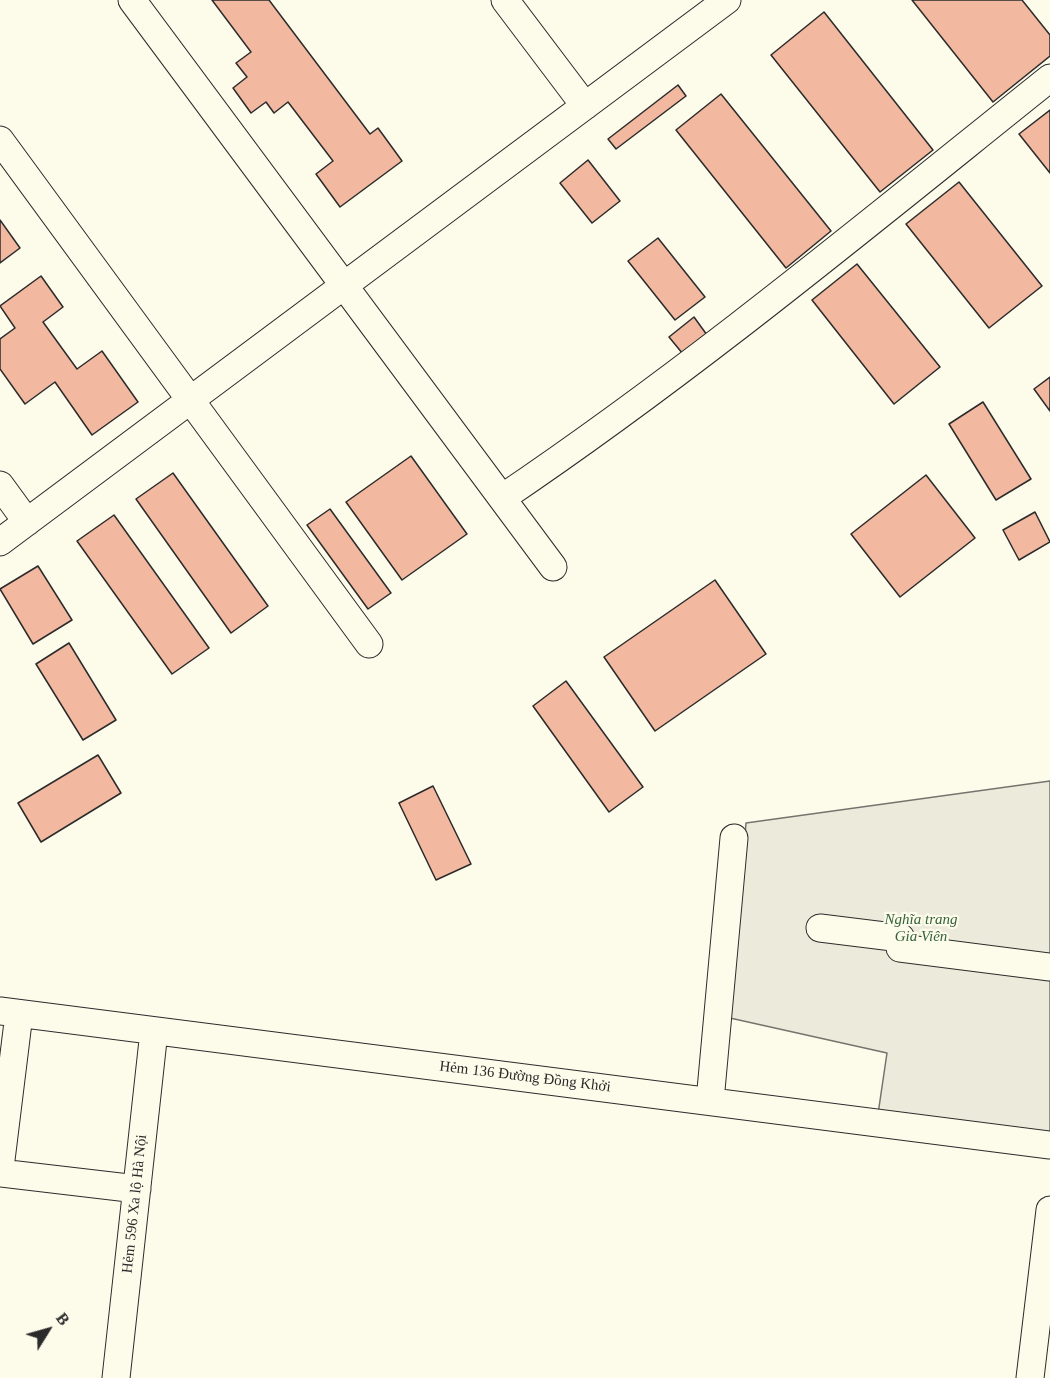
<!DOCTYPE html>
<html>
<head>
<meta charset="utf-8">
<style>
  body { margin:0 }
  #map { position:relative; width:1050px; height:1378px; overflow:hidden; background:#fdfbea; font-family:"Times New Roman",serif }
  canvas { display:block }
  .north { position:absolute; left:18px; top:1300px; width:60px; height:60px; -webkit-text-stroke:4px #fdfbea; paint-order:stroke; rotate:53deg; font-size:16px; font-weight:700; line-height:24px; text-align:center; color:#2b2b2b }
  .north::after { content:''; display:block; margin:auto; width:21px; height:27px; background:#2b2b2b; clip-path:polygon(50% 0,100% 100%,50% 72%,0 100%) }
</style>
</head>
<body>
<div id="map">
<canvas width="1050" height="1378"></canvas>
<div class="north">B</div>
</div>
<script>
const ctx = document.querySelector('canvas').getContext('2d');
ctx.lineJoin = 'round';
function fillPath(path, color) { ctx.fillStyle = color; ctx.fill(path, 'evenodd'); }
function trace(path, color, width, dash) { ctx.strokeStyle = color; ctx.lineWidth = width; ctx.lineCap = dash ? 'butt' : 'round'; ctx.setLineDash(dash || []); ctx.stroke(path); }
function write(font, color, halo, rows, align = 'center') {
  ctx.font = font + ' "Times New Roman",serif'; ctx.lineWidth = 4.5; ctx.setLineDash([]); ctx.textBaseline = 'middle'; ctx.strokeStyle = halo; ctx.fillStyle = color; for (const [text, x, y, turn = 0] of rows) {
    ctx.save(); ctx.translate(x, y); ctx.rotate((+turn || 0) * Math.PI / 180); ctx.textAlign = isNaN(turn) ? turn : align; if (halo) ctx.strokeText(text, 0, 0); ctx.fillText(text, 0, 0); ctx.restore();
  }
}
const green = new Path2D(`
  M1050,781V1136L878,1114L887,1053L730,1018L746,823Z`);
fillPath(green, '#ecebdb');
trace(green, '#74746e', 1.5);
const building = new Path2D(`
  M212,0H269L370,134L378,128L402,161L340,207L316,174L333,161L288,102L274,113L266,102L251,113L233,88L247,77L236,63L251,52Z
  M912,0H1022L1050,35V56L993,102Z
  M824,12L933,150L880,192L771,55Z
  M678,85L686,96L616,149L608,139Z
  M721,94L831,231L786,268L676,130Z
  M1050,110V173L1019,134Z
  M588,160L620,201L592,223L560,183Z
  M959,182L1042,286L989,328L906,224Z
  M0,220L20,248L0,263Z
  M658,238L705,297L675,320L628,261Z
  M857,264L940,367L894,404L812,300Z
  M41,276L63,307L43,322L77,369L102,351L138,402L92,435L55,382L25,404L0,369V339L15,328L0,306Z
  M694,317L707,335L683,354L669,337Z
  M1050,377V411L1034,389Z
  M983,402L1031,479L996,500L949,424Z
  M411,456L467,534L402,580L346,502Z
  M173,473L268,606L231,633L136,499Z
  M926,475L975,538L900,597L851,534Z
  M330,509L391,593L368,609L307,525Z
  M1035,512L1050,542L1019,560L1003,530Z
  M114,515L209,648L172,674L77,541Z
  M38,566L72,620L33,644L0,589Z
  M715,580L766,654L655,731L604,657Z
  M69,643L116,720L83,740L36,664Z
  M566,681L643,787L609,812L533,706Z
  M98,755L121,793L41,842L18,803Z
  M433,786L471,864L436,880L399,803Z`);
fillPath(building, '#f2b8a0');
trace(building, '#2b2b2b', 1.5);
const minor = new Path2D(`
  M132,0L553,567
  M505,0L585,106
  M0,140L369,644
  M0,485L27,522
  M502,498C693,369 870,222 1050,78
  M0,542L727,0
  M820,928L901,938L900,948L1050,967
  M0,1011L1050,1145
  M710,1101L734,838
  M0,1168L19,1014
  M0,1173L137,1189
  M116,1378L154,1031
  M1030,1378L1050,1210`);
trace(minor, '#2b2b2b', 29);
trace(minor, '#fdfbea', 27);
write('italic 15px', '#34623c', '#fdfbea', [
  ["Nghĩa trang",921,920],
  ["Gia Viên",921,937]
]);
write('15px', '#2b2b2b', '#fdfbea', [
  ["Hẻm 136 Đường Đồng Khởi",525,1077,7],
  ["Hẻm 596 Xa lộ Hà Nội",135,1204,-84]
]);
</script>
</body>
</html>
